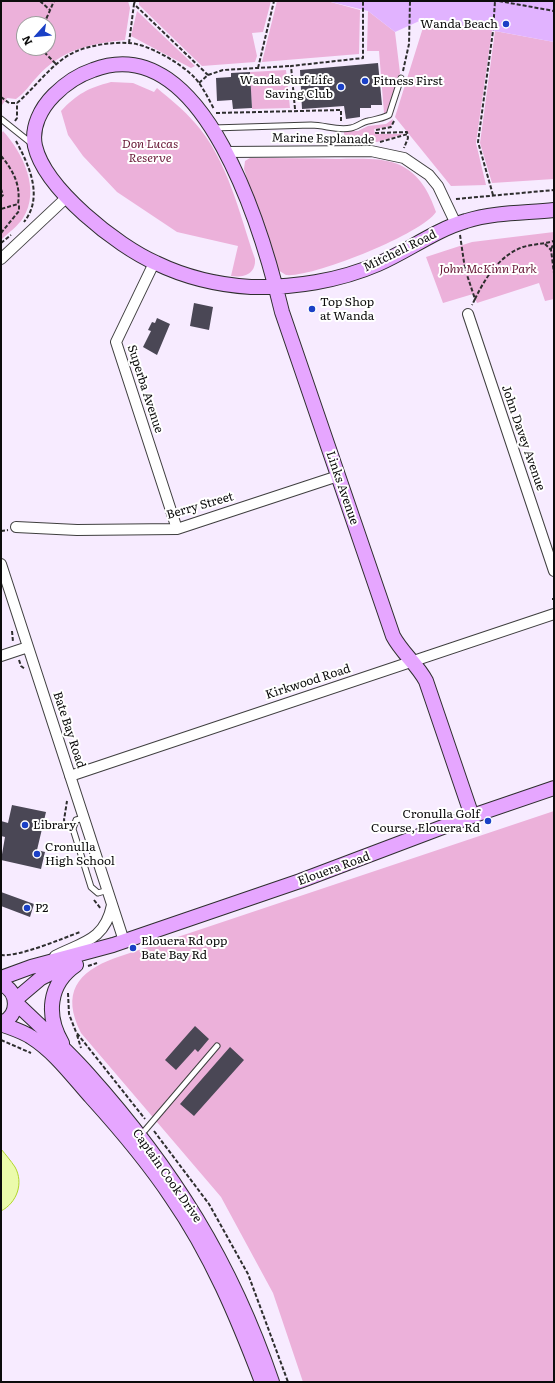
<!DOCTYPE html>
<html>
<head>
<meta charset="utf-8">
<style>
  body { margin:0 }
  #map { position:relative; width:555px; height:1383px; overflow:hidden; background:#f7ebff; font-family:Literata,serif }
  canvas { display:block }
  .frame { position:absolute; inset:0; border:2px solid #0c0c0c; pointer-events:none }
  .north { position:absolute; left:16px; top:16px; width:40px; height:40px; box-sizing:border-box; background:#fff; border:1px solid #9e9e9e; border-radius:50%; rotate:243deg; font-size:11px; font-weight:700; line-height:16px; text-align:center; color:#0c0c0c }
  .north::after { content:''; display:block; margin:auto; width:14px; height:18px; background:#1a40c6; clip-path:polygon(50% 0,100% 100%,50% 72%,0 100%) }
</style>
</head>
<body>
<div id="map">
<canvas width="555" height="1383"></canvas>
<div class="frame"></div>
<div class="north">N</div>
</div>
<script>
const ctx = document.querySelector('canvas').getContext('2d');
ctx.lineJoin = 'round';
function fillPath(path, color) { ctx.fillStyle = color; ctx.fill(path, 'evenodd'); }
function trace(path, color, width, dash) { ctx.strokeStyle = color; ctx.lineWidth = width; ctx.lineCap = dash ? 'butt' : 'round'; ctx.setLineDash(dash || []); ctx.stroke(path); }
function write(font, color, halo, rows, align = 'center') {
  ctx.font = font + ' Literata,serif'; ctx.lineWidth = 4; ctx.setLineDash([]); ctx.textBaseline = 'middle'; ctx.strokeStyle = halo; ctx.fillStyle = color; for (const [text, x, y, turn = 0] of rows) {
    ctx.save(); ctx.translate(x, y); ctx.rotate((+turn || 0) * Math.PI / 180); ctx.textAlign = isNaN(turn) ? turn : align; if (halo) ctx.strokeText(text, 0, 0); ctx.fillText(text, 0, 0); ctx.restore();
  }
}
fillPath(new Path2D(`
  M1,1H128L130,8L125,40C90,44 62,49 37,77C30,84 25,93 16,99L7,98L2,105ZM24,24H48V48H24Z
  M139,1H271L263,32L252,33L257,56L255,62L202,66L139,5Z
  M277,1H327L360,10L359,54L262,62Z
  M137,11L195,66L191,68L131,36Z
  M368,11L395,32L400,73L388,113H384L379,51H367Z
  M426,18L492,30L476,143L486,185L451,186L395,117Z
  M495,31L554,42V179L492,183L480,143Z
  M286,70L290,108L252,109L250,72Z
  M111,82L133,83L154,92L157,88C170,99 184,110 195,123C228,160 239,213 255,259C256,274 244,278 231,276L238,246L177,232L117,192L83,156L68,135L61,111C77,94 88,88 111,82Z
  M393,119L391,126L374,129L375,134H404L377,142L344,139V131H358L368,126L386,124Z
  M3,131C23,153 41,190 23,218C18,226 8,233 1,240V134Z
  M250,158C279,158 308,158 336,159C355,159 383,157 400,165C420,175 429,192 436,212C422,234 312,278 286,275L278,270L275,264L244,169L245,161Z
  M554,232V299L545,301L539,283L477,303L473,294L443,303L426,257L472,242Z
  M554,811V1382H303L273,1293L221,1197L81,1033C61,993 77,972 115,958Z`), '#ecb1da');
fillPath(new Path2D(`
  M327,1H554V42L426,18L395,32L368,11Z`), '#e1b3ff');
const water = new Path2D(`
  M1,1149C6,1155 11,1161 15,1167C24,1183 17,1203 1,1211Z`);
fillPath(water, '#ebfbab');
trace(water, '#b1d72c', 1);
fillPath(new Path2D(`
  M378,63L382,105H371V108H360V117L346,119L344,106L302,109L300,70Z
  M250,72L252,108L233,109L232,100L217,101L216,78L231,77V73Z
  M194,303L213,307L209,330L190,326Z
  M157,318L170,324L157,355L143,347L151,331L148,330L152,322L155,323Z
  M12,805L46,812L37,850L45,852L41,869L1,860L5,837L1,836V821L8,823Z
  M1,892L34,904L30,917L1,906Z
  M195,1026L209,1039L198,1052L195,1049L176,1070L165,1060Z
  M230,1047L244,1060L194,1116L180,1104Z`), '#4a4755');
const lane = new Path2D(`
  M1,119L31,143
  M213,128L311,125C325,125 337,131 351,128C357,127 362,122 368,121C377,119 381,119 389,115L401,78
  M84,818L76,820L73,829L91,887L98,893L108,890
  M141,1135L217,1046`);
const street = new Path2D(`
  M226,152L371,151L404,158L429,175L438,186L456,224
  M1,259L67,197
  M154,263L116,342L177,529
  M468,314L554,571
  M16,527L77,530L177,529L338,476
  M1,564L124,941
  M1,656L28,647
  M70,776L554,614
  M55,956C83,942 105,940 112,905`);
const secondary = new Path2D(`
  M472,816L426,681C417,664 402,653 393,636L282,312C264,237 205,27 93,70C78,75 65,84 54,95C41,108 31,127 35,146C45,189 117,246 156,263C185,277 218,285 251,287C293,288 339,281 378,264C408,251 435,230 466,221C494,212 526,213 554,210
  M1,978L31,967L113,945L300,881L472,816L554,788
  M1,984C19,991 20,1016 1,1023
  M15,1000L41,978L69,964
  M15,1002C40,1026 66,1049 88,1074C173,1169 231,1262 272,1382
  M1,1024C11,1028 22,1031 31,1037C55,1052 73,1077 91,1097C120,1129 148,1162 172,1198C211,1254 238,1319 262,1382
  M62,1043C46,1016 48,984 76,965`);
trace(lane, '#3f3f3f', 7);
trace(street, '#3f3f3f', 12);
trace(secondary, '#2e2e2e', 16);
trace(new Path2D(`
  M40,1L50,10
  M135,1L134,4L208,75
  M499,1L554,11
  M44,24L54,1
  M129,43L134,4L133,1
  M40,48L57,65
  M258,68L274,1
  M403,71L409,44L410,1
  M199,83L208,75L223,70L291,66
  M1,97L9,103H17C36,87 54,60 77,51C91,45 113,42 128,43C147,43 182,64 195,78C203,87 208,98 214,109
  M295,109L291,66L363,58V1
  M216,113L341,110V122
  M15,121L17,118V103
  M394,121L391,127L376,130V133L407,132L408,138L404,148
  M16,141C29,165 44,197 24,222
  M380,142L408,134
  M1,156C13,170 21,185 18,204L1,209
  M1,189L3,195L1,197
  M493,195L478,142L493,31L495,1
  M456,199L554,190
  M1,233L19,211V205L18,204
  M460,235L465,269L475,299L472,305
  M1,243L11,235
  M545,244L551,250L554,273
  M551,249L554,243
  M475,299C485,278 500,255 523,247C533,244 544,244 554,241
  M1,531L8,530
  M552,599H554
  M12,631L13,642
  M19,660L21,666L25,669
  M66,828L64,820L67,801
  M94,900L101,909
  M1,955C19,957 61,939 80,932
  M88,966L97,963
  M68,993L69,1014L76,1032L145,1119
  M77,1035L81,1048
  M1,1040L31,1053
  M154,1131L209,1204L248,1274L288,1382`), '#2e2e2e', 2, [4, 2]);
trace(lane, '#fff', 5);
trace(street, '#fff', 10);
trace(secondary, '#e6a6ff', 14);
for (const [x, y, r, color] of [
  [506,24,4,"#1a40c6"],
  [365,81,4,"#1a40c6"],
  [341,87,4,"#1a40c6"],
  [312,309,4,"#1a40c6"],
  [488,821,4,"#1a40c6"],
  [25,825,4,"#1a40c6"],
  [37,854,4,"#1a40c6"],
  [27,908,4,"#1a40c6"],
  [133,948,4,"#1a40c6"]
]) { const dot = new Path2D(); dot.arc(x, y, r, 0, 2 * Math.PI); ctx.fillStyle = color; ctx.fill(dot); trace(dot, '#fff', 1.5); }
write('12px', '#0c0c0c', '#fff', [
  ["Wanda Beach",498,24,"right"],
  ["Wanda Surf Life",333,80,"right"],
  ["Saving Club",333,94,"right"],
  ["Fitness First",373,81],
  ["Top Shop",320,302],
  ["at Wanda",320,316],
  ["Cronulla Golf",480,814,"right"],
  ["Course, Elouera Rd",480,828,"right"],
  ["Library",33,825],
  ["Cronulla",45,847],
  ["High School",45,861],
  ["P2",35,908],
  ["Elouera Rd opp",141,941],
  ["Bate Bay Rd",141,955]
], 'left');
write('12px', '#0c0c0c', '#fff', [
  ["Marine Esplanade",323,139,1],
  ["Mitchell Road",400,251,-26],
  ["Superba Avenue",145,389,72],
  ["John Davey Avenue",523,438,71],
  ["Links Avenue",342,488,71],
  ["Berry Street",200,506,-16],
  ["Kirkwood Road",308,682,-18],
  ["Bate Bay Road",69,730,72],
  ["Elouera Road",334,869,-20],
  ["Captain Cook Drive",167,1176,55]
]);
write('italic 12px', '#681836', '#fff', [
  ["Don Lucas",150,144],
  ["Reserve",150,158],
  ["John McKinn Park",488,269]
]);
</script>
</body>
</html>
